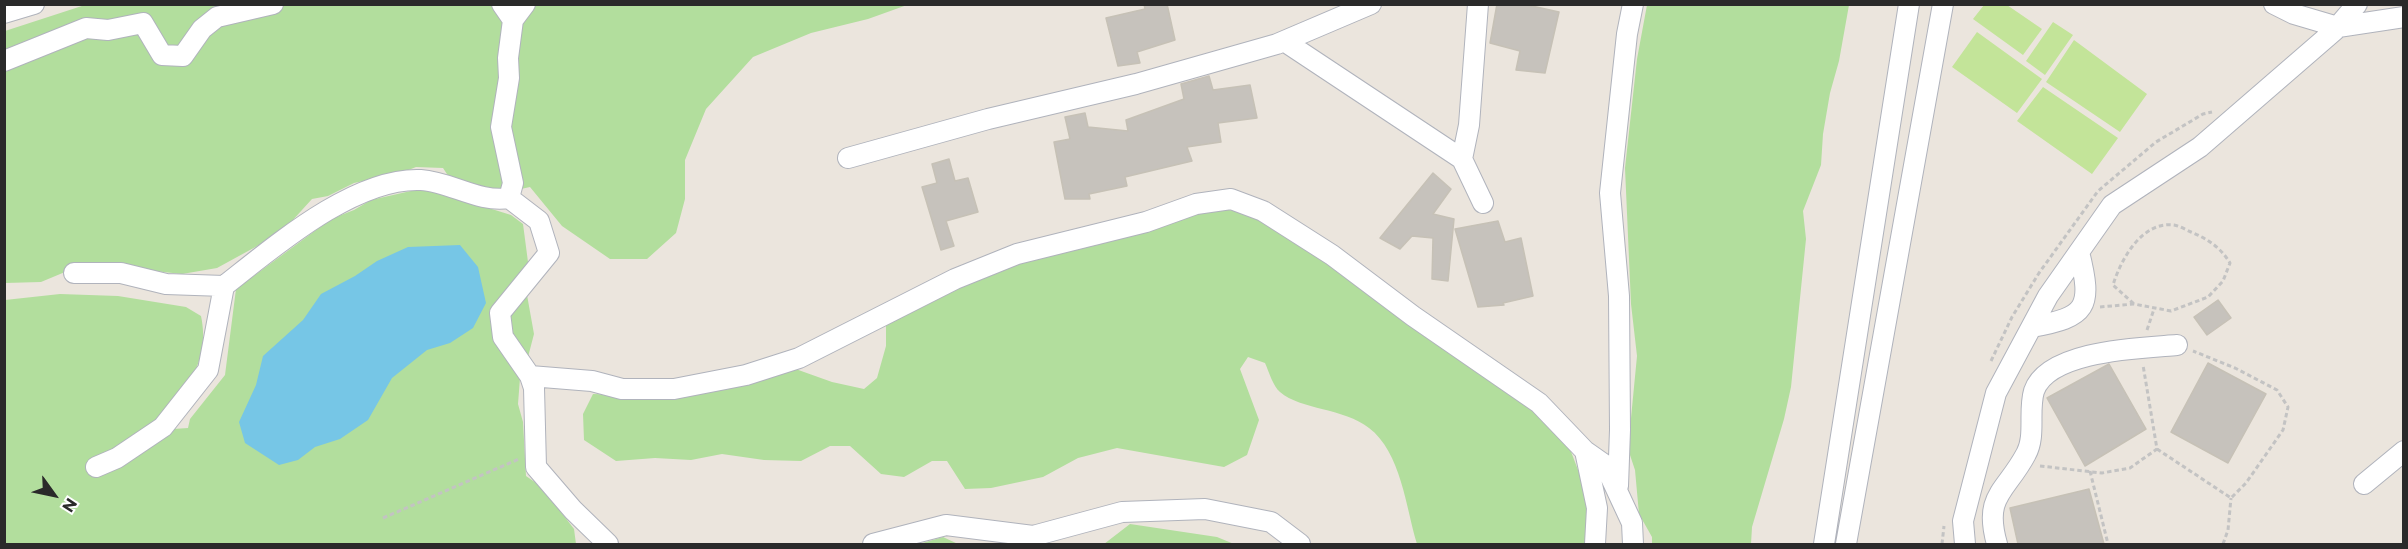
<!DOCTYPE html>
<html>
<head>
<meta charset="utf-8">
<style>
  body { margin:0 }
  #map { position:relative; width:2408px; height:549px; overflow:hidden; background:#ebe5dd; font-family:Montserrat,sans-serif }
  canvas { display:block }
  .frame { position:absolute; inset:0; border:6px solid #2a2a2a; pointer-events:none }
  .north { position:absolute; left:24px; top:465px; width:60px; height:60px; -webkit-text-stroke:4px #fff; paint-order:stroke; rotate:123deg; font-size:16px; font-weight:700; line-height:24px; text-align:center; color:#2a2a2a }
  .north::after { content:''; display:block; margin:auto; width:21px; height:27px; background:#2a2a2a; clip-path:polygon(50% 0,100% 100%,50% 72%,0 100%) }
</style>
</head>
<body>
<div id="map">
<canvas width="2408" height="549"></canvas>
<div class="frame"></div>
<div class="north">N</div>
</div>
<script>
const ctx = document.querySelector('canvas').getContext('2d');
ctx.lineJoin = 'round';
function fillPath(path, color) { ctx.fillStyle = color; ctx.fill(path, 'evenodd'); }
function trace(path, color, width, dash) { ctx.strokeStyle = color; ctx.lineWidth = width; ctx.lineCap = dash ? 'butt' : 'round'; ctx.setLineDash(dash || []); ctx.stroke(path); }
fillPath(new Path2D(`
  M88,4L907,5L868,19L811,33L753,57L706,109L685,160V199L676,233L647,259H610L562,226L530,187L466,201L511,215L523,224L528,262L527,295L534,334L528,357L520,378L518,404L523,422L526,476L542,487L574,529L576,544H5V300L60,294L118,296L186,307L201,316C212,368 179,398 144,431L188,428L190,419L225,375L236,289L331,219L354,210L371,200L424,188L464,200L443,168L416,167L401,173L354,183L328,196L312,199L281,233L217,268L182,274L145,270L65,272L41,282L5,283V31Z
  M1647,5H1849L1839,61L1830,93L1823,134L1821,165L1803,211L1806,239L1791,387L1784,419L1752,527L1751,544H1652V537L1639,514L1635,470L1628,449L1637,356L1631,304L1625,168L1637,59Z
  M1216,208L1249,213L1366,288L1428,339L1481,364L1518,393L1570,449L1588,496L1586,544H1417C1406,508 1401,452 1369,428C1344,408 1301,410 1280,392C1273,386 1269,372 1265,363L1248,357L1240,369L1259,420L1247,455L1224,467L1117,448L1078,458L1043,477L991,488L965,489L947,461H932L904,477L881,474L850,446H830L801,461L764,460L722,454L691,460L655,458L616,461L584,440L583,414L593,394L654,396L729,389L790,367L832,382L864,389L877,378L886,346V322L936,291L1049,250L1104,243L1173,219Z
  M1130,524L1217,537L1234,544H1104Z
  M943,537L958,544H919Z`), '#b2de9d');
fillPath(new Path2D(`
  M1984,5H2007L2042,29L2023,55L1973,19Z
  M2053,22L2073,35L2045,75L2026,61Z
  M1977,32L2042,79L2017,113L1952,67Z
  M2074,40L2147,94L2120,132L2046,82Z
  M2043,87L2118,138L2092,174L2017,121Z`), '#c3e499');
fillPath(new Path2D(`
  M460,245L478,267L486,303L473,328L450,343L427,350L392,378L368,420L340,439L315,447L298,460L279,465L245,443L239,422L256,385L263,356L303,320L321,294L355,276L377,261L408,247Z`), '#76c6e6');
const building = new Path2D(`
  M1144,4H1167L1175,40L1137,52L1140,63L1118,66L1106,18L1145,9Z
  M1497,4H1523L1559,12L1545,73L1516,70L1520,51L1490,43Z
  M1209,76L1213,90L1250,85L1257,118L1218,123L1221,142L1187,147L1192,161L1125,177L1127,186L1089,194L1090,199H1065L1054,142L1070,139L1065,117L1085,113L1088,127L1128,131L1126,120L1184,99L1181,84Z
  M949,159L955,181L968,178L978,212L946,221L954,246L941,250L922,187L937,183L932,164Z
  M1433,173L1451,189L1433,214L1454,219L1448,281L1432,279L1433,238L1412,236L1400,249L1380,238Z
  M1498,221L1505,242L1521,238L1533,296L1503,303L1504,305L1478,307L1455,229Z
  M2218,300L2231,318L2207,335L2194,317Z
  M2208,363L2266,394L2228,463L2171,432Z
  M2109,364L2146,429L2085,466L2047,398Z
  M2089,489L2104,544H2018L2010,508Z`);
fillPath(building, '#c6c2bc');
trace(building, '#c6c1b6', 1.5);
const minor = new Path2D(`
  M502,4L513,20
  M2274,4L2294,14L2338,27L2404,17
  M4,13L34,4
  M1284,41L1462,159L1483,203
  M4,61L86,28L108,30L143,23L162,55L183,56L202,29L217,17L273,4
  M848,158L988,119L1136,84L1277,44L1371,4
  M1462,159L1469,125L1478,4
  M509,198L539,221L549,253L500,313L503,337L530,376L534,388L536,467L573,510L608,544
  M74,273H121L166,284L224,286C274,247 354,177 421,180C451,182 479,203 509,198L513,183L501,127L509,78L508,58L513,20L525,4
  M2032,327C2087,317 2093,308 2079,252
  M530,376L592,381L622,389H674L746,375L799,358L955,279L1017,254L1146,222L1196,204L1231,199L1263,211L1332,255L1413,316L1539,403L1585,451L1605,465L1632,523L1633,544
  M1585,451L1597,508L1595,544
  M96,467L117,458L163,427L208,370L224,286
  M2364,484L2404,451
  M1618,486L1620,430L1619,296L1610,193L1627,34L1633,4
  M873,544L946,525L1033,536L1122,512L1205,509L1271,522L1300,544
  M1824,544L1909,4
  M1846,544L1943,4
  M1965,544L1963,521L1996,393L2048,296L2112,205L2200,147L2334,31L2357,4
  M1997,544C1983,495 2006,492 2026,454C2036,436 2028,411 2034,391C2048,350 2141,348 2177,345`);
trace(minor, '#b0b3bc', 22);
trace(new Path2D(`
  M2100,307L2134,304L2171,311L2208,297L2223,281L2230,263C2221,248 2208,239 2191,232C2186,230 2180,226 2174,225C2142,221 2121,259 2113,285L2134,304
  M2147,330L2154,309
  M1991,361L2012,317L2039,273L2098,191L2156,142L2203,114L2212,112
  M2157,449L2231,498L2246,483L2283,430L2288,407L2277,390L2235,368L2193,351
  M2040,466L2102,473L2130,468L2157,449L2143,365
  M2090,471L2108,544
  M383,518L519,459
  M1942,544L1944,526
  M2223,544L2228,530L2231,498`), '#c3c3c3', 3, [4.5, 3]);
trace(minor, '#fff', 20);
</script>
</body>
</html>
